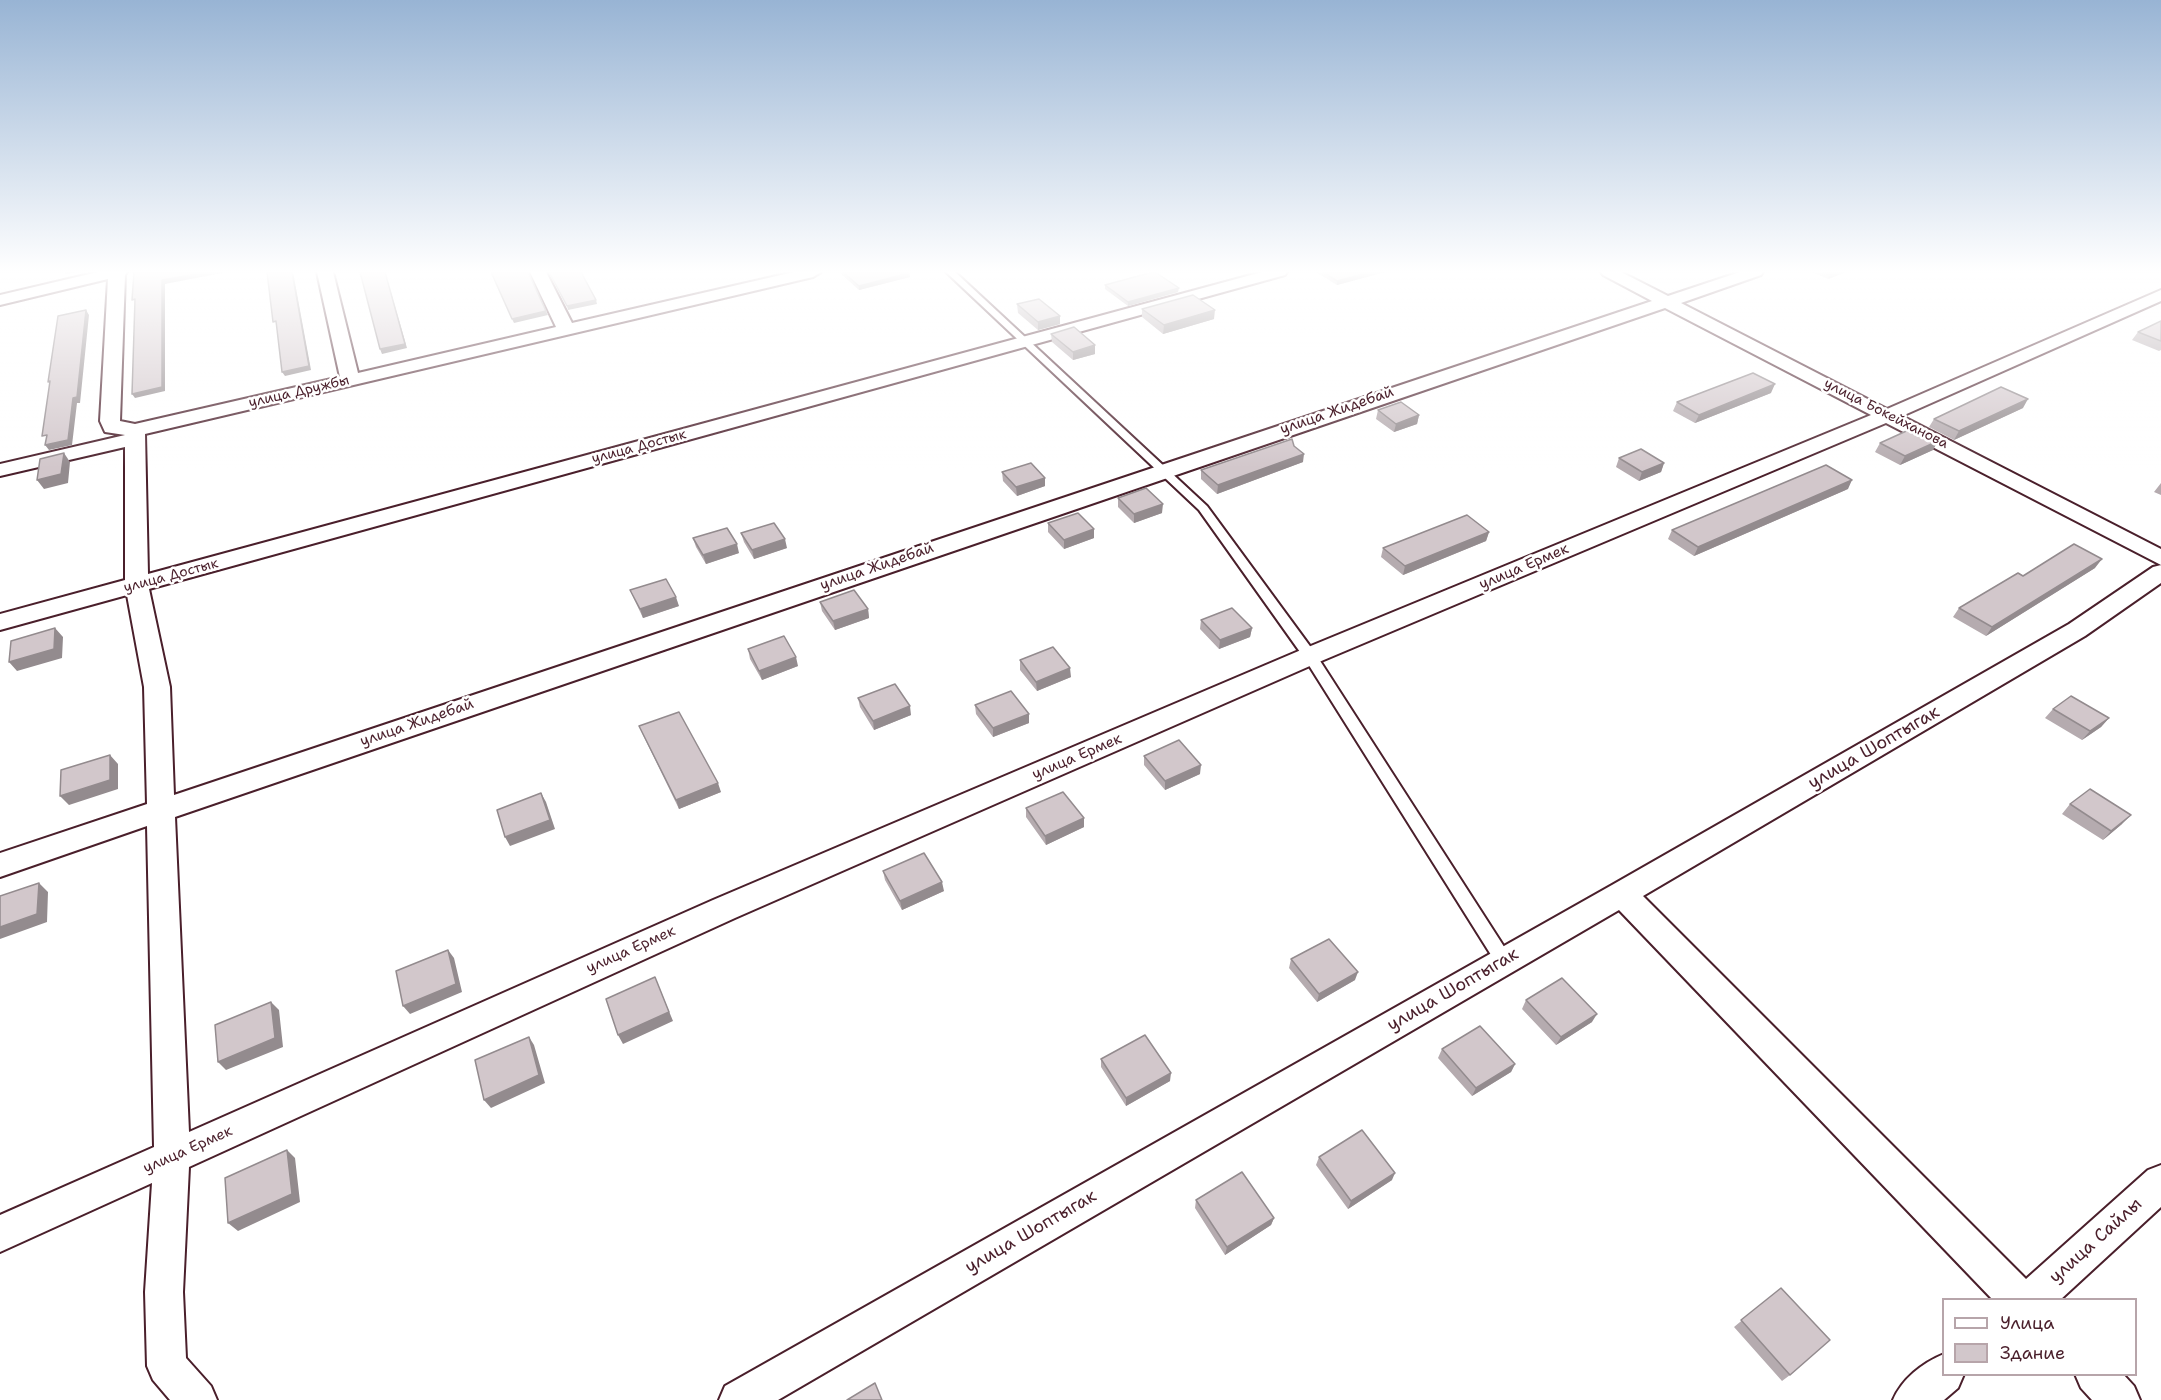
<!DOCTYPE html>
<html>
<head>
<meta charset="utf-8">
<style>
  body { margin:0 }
  #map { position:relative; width:2161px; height:1400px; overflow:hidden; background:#fff; font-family:"Shantell Sans",sans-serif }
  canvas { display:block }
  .legend { position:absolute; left:1942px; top:1298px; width:195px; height:78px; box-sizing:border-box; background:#fff; border:2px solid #b7a5aa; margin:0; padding:8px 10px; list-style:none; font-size:18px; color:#4a1f2b }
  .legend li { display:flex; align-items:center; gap:12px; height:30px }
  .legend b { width:30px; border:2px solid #b7a5aa }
</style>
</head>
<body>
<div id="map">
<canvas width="2161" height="1400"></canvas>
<ul class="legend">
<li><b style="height:8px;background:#fff"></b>Улица</li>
<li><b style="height:16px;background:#d2c7cb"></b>Здание</li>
</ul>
</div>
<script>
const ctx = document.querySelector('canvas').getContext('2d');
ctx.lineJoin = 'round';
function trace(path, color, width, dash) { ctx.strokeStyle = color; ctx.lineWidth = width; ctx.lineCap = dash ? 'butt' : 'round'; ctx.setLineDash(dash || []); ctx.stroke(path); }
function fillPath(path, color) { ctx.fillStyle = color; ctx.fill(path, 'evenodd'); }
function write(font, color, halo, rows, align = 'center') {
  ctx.font = font + ' "Shantell Sans",sans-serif'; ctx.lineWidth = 5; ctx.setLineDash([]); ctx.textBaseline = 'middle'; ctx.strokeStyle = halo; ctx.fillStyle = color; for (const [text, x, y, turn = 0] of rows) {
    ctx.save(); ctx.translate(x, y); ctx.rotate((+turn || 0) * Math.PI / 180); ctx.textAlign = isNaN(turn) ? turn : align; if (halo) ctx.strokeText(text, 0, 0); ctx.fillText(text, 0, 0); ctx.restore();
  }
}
const service = new Path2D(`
  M946,272H955L1207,506L1315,653L1510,956L1512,961L1510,966L1504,968L1498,966L1305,659L1199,510Z`);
const minor = new Path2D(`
  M98,272H127L125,275L120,421L135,424L340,377L317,272H333L358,373L556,327L530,272H546L572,323L794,272H821L813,277L145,434L148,574L1262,272H1287L1285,275L149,589L170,687L174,795L1652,301L1603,275L1601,272H1621L1668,296L1740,272H1763L1761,275L1681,303L1887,409L2161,290V301L1902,416L2161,549V583L2085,636L1643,896L2026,1279L2148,1170L2161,1165V1207L2060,1300H1993L1619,910L778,1400H719L725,1386L1612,885L2069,624L2153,567L2161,565L1886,423L1319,662L735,918L189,1167L183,1292L186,1358L211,1386L217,1400H170L153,1380L147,1366L145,1292L152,1183L0,1252V1215L154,1147L147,826L0,877V853L147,804L144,687L127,595L0,630V614L125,580V447L0,476V464L125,435L105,432L100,421L108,279L0,305V295ZM1665,308L1871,415L1301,650L713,900L189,1132L175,817Z
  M1944,1354V1374H1964L1958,1388L1944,1400H1893C1902,1379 1922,1363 1944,1354Z
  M2075,1374H2123L2134,1386L2140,1400H2092L2081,1388Z`);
trace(service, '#4a1f2b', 4);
trace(minor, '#4a1f2b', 4);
fillPath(service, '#fff');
fillPath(minor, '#fff');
fillPath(new Path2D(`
  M839,272H908L910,277L859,290Z
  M1316,272H1385L1337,285Z
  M1812,272H1846L1828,279Z
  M1105,285L1178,292L1128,306L1105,289Z
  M1017,304L1060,316V324L1038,330L1018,313Z
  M1142,309L1214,319L1163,334L1142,317Z
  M2161,321V350L2159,351L2132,340L2138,332Z
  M1051,334L1095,354L1073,360L1052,342Z
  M1771,393L1695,423L1673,411L1677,402Z
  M2023,408L1954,440L1929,427L1934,419Z
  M1378,410L1419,415L1417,424L1394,432L1376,419Z
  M1880,443L1933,450L1900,465L1875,452Z
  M1294,446L1303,462L1217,494L1201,479V470Z
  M1619,458L1664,463L1661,472L1639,481L1616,467Z
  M1002,472L1045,486L1017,496L1003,481Z
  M2161,483V495L2154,492Z
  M1848,489L1694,556L1668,539L1672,530Z
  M1118,498L1162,513L1134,523L1118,507Z
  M1048,523L1094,529V538L1064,549L1048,532Z
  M1489,532L1486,541L1403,575L1381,557L1383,548Z
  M741,533L787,548L754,559L744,542Z
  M693,538L739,553L706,564L696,547Z
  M2095,568L1986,636L1953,617L1959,608L2023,576Z
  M630,590L679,606L643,618L634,599Z
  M820,602L868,609L869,618L835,630L822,611Z
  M1201,620L1252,628L1250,637L1219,649L1200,629Z
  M748,649L798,666L762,680L750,659Z
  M1020,660L1071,677L1037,691L1020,670Z
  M858,698L911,715L874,730L860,707Z
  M975,705L1029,723L993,737L976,714Z
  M2053,709L2109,718L2101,727L2082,740L2045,718Z
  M639,726L721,792L679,809L643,735Z
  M1144,756L1200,774L1165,790L1144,765Z
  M2070,804L2122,824L2103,840L2062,814Z
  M1026,808L1084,818V827L1046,845L1026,817Z
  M883,871L944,891L902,910L885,880Z
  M1291,959L1355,980L1317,1002L1289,968Z
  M1526,1000L1592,1022L1556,1045L1522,1009Z
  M1442,1049L1515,1064L1511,1072L1472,1096L1438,1058Z
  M1101,1059L1170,1081L1126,1106L1101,1067Z
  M1319,1157L1392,1180L1348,1209L1316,1165Z
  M1196,1200L1274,1218L1271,1225L1225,1255L1195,1208Z
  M1781,1288L1790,1375L1782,1381L1734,1327Z`), '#b5abaf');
fillPath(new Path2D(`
  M64,272H79L66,274Z
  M208,272H222V273L165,284V391L135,398L132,394L162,280Z
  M292,272H293L311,370L285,376L282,372Z
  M385,272L407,348L382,354L380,349Z
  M1371,272H1385L1337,285V281Z
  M1837,272H1846L1828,279L1830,275Z
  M909,273L910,277L859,290V286Z
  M1179,288L1178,292L1128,306V302Z
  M596,300L597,304L568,310L567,306Z
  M86,310L89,315L80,403H77L72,445L49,450L45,445L73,398Z
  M1215,310L1214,319L1163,334L1164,325Z
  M546,311L548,315L514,323L512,319Z
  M1060,316V324L1038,330V322Z
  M1095,345V354L1073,360V352Z
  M1775,384L1771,393L1695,423L1699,415Z
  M2028,399L2023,408L1954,440L1959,431Z
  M1419,415L1417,424L1394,432L1396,424Z
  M1938,441L1933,450L1900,465L1905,456Z
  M64,453L70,462L68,483L44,489L37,480Z
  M1304,454L1303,462L1217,494L1218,485Z
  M1664,463L1661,472L1639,481L1642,472Z
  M1045,478V486L1017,496L1016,487Z
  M1852,480L1848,489L1694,556L1698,547Z
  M1163,504L1162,513L1134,523V514Z
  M1094,529V538L1064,549V540Z
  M1489,532L1486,541L1403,575L1405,566Z
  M785,539L787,548L754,559L752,550Z
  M737,544L739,553L706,564L703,555Z
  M2102,559L2095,568L1986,636L1992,627Z
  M676,597L679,606L643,618L640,609Z
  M868,609L869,618L835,630L833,621Z
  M55,628L63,637L62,658L17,671L9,662Z
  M1252,628L1250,637L1219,649L1220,640Z
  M796,657L798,666L762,680L759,671Z
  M1070,668L1071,677L1037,691L1036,682Z
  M910,706L911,715L874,730L873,721Z
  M1029,714V723L993,737V728Z
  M2109,718L2101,727L2082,740L2090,731Z
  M110,755L118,764V789L69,805L60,796Z
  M1201,765L1200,774L1165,790V781Z
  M718,783L721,792L679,809L676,800Z
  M541,793L546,802L555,829L510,846L505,837Z
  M2131,815L2122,824L2103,840L2111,831Z
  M1084,818V827L1046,845L1045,836Z
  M942,882L944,891L902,910L900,901Z
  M39,883L48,892L47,922L0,939V927Z
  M448,950L454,958L462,992L410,1014L403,1006Z
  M1358,972L1355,980L1317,1002L1319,994Z
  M655,977L673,1021L623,1044L618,1035Z
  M271,1002L279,1010L283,1047L226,1070L218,1062Z
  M1597,1014L1592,1022L1556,1045L1561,1037Z
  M529,1037L534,1045L545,1083L491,1108L484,1100Z
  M1515,1064L1511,1072L1472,1096L1476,1088Z
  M1171,1073L1170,1081L1126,1106V1098Z
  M287,1150L295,1158L300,1202L238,1231L228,1223Z
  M1395,1173L1392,1180L1348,1209L1351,1201Z
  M1274,1218L1271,1225L1225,1255L1227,1247Z`), '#938b8e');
const building = new Path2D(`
  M134,272H208L162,280V387L132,394L135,299L132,300Z
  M267,272H292L309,366L282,372L276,321L273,322Z
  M360,272H385L405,344L380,349Z
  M491,272H528L546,311L512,319Z
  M549,272H581L596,300L567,306Z
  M843,272H908L909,273L859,286Z
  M1153,272H1155L1179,288L1128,302L1105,285Z
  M1323,272H1371L1337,281Z
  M1823,272H1837L1830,275Z
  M1193,295L1215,310L1164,325L1142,309Z
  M1039,299L1060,316L1038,322L1017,304Z
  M86,310L77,397L73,398L68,440L45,445L47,435L42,436L50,381L48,382L58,316Z
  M2161,321V341L2138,332Z
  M1074,327L1095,345L1073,352L1051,334Z
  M1753,373L1775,384L1699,415L1677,402Z
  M2001,387L2028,399L1959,431L1934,419Z
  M1401,402L1419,415L1396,424L1378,410Z
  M1913,428L1938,441L1905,456L1880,443Z
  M1292,439L1294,446L1304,454L1218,485L1201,470Z
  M1641,449L1664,463L1642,472L1619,458Z
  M64,453L61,474L37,480L40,459Z
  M1031,463L1045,478L1016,487L1002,472Z
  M1826,465L1852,480L1698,547L1672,530Z
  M1146,488L1163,504L1134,514L1118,498Z
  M1078,513L1094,529L1064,540L1048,523Z
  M1467,515L1489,532L1405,566L1383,548Z
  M774,523L785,539L752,550L741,533Z
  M727,528L737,544L703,555L693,538Z
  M2074,544L2102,559L1992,627L1959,608L2018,573L2023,576Z
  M666,579L676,597L640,609L630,590Z
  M854,590L868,609L833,621L820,602Z
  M1232,608L1252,628L1220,640L1201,620Z
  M55,628L54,649L9,662L11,641Z
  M784,636L796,657L759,671L748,649Z
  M1053,647L1070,668L1036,682L1020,660Z
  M895,684L910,706L873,721L858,698Z
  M1011,691L1029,714L993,728L975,705Z
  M2071,696L2109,718L2090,731L2053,709Z
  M679,712L718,783L676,800L639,726Z
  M1179,740L1201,765L1165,781L1144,756Z
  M110,755V780L60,796L61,770Z
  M2090,789L2131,815L2111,831L2070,804Z
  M1063,792L1084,818L1045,836L1026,808Z
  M541,793L550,820L505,837L497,810Z
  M924,853L942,882L900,901L883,871Z
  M39,883L37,914L0,927V896Z
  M1329,939L1358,972L1319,994L1291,959Z
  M448,950L456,984L403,1006L396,971Z
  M655,977L669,1012L618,1035L606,999Z
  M1562,978L1597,1014L1561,1037L1526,1000Z
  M271,1002L275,1038L218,1062L215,1025Z
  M1480,1026L1515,1064L1476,1088L1442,1049Z
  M1145,1035L1171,1073L1126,1098L1101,1059Z
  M529,1037L539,1075L484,1100L475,1060Z
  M1362,1130L1395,1173L1351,1201L1319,1157Z
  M287,1150L292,1194L228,1223L225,1178Z
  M1242,1172L1274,1218L1227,1247L1196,1200Z
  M1781,1288L1830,1340L1790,1375L1741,1320Z
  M875,1383L882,1400H847Z`);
fillPath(building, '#d2c7cb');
trace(building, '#938b8e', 1.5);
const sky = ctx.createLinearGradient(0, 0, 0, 468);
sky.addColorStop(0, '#98b4d4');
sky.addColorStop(0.58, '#fff');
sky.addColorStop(1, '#ffffff00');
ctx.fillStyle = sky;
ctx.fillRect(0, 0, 2161, 468);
write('14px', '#4a1f2b', '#fff', [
  ["улица Дружбы",299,392,-13],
  ["улица Бокейханова",1886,414,27],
  ["улица Достык",639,447,-15],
  ["улица Достык",171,576,-15]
]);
write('15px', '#4a1f2b', '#fff', [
  ["улица Жидебай",1337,411,-19],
  ["улица Жидебай",877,567,-19],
  ["улица Ермек",1524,567,-23],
  ["улица Жидебай",417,723,-19],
  ["улица Ермек",1077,757,-23],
  ["улица Ермек",631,950,-24],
  ["улица Ермек",188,1150,-24]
]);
write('18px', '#4a1f2b', '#fff', [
  ["улица Шоптыгак",1874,748,-30],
  ["улица Шоптыгак",1453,990,-30],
  ["улица Шоптыгак",1031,1232,-30],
  ["улица Сайлы",2096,1241,-42]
]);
</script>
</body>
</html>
